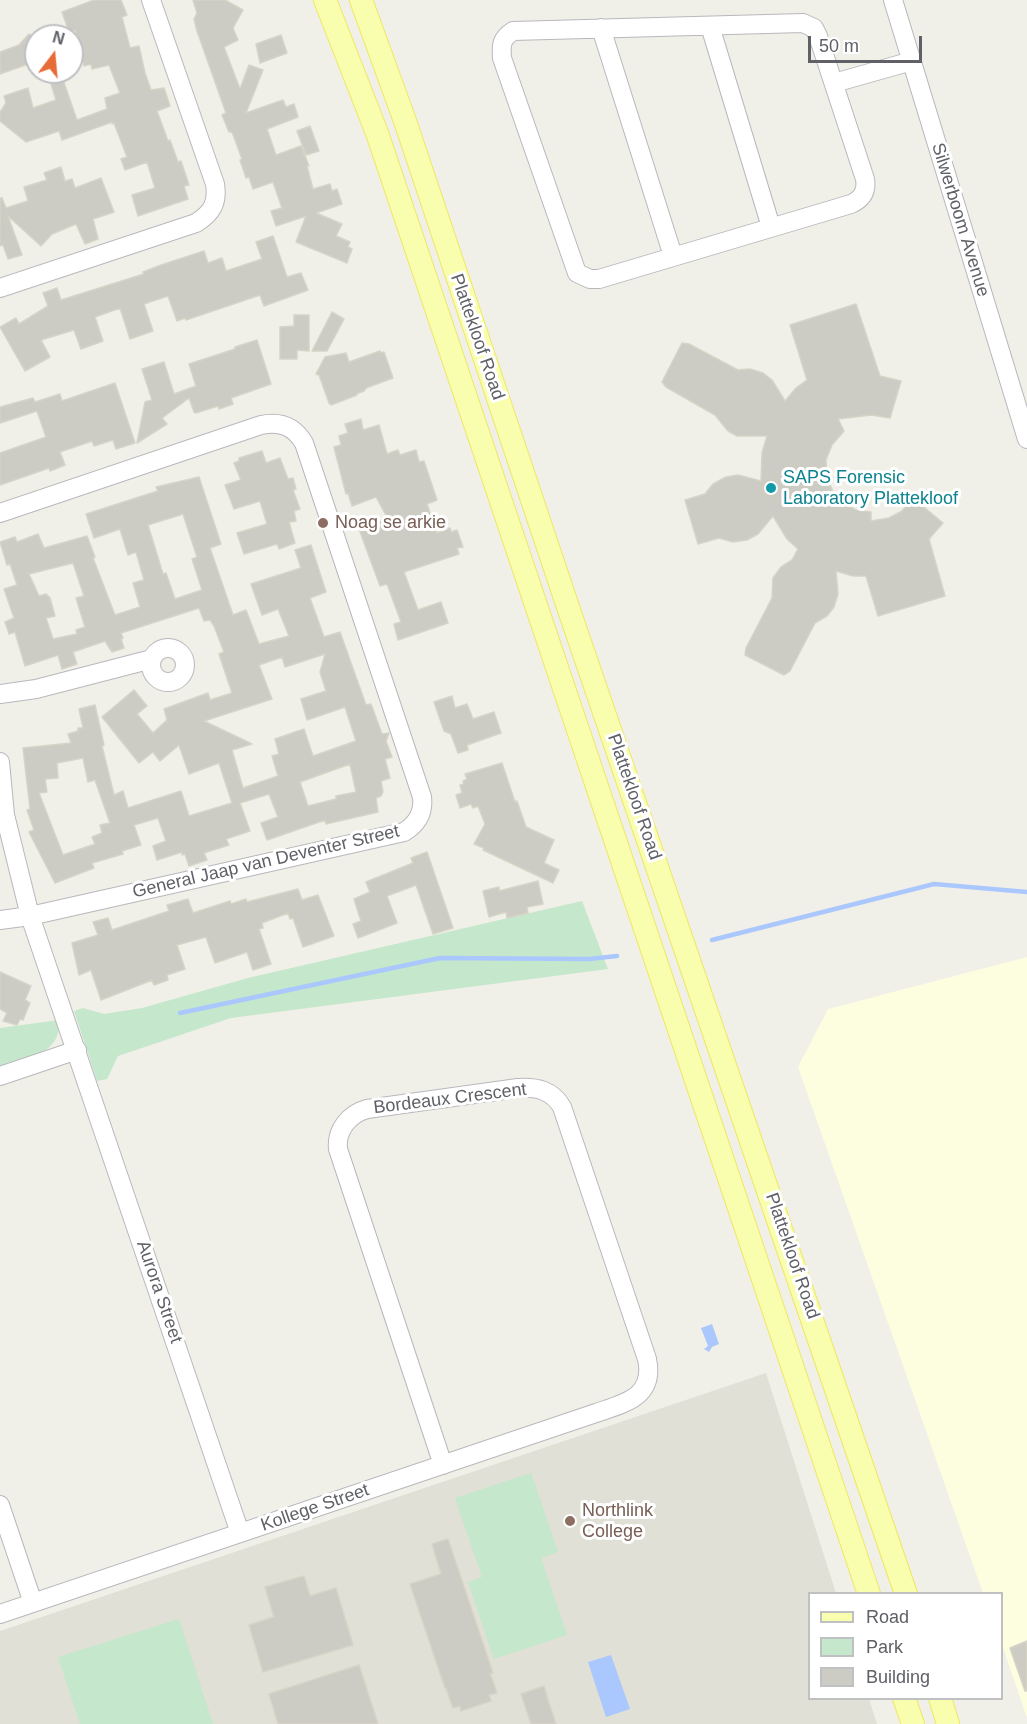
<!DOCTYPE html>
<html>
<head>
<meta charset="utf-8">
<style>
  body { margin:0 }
  #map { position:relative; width:1027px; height:1724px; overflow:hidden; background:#f0f0e8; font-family:Arial,sans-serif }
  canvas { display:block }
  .legend { position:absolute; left:808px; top:1592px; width:195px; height:108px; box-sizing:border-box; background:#fff; border:2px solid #bfc0c2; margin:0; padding:8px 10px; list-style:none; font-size:18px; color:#5f6167 }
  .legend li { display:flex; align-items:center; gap:12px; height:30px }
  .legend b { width:30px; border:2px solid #bfc0c2 }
  .north { position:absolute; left:24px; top:24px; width:60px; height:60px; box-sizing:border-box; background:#fff; border:2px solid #bfc0c2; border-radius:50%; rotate:16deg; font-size:16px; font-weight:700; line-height:24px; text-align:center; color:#5f6167 }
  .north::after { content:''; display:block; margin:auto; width:21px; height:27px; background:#e76b37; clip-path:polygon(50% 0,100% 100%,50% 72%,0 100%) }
  .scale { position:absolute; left:808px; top:36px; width:114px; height:27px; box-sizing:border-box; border:3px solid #5f6167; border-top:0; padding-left:8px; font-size:18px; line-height:21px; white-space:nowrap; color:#5f6167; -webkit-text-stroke:4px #fff; paint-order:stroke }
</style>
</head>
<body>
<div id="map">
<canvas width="1027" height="1724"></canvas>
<ul class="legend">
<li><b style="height:8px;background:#f9feaf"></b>Road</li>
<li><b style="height:16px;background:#c5e7cc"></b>Park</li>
<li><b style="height:16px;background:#cccbc4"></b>Building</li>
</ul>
<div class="north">N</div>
<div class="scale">50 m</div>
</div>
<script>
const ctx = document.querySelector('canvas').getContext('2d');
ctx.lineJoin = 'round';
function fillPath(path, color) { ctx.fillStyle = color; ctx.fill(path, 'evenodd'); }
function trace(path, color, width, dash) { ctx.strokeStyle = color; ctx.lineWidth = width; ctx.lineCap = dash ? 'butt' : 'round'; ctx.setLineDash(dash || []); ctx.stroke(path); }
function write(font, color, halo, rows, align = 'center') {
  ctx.font = font + ' Arial,sans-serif'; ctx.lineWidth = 6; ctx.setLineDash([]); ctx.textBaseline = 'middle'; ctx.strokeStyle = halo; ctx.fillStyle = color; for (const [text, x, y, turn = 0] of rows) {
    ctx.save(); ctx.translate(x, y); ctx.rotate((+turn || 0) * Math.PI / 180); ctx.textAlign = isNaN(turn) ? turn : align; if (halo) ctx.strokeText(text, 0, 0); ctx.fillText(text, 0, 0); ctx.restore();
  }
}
fillPath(new Path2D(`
  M1027,957V1718L1002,1645V1594L983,1593L798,1067L828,1009Z`), '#fdfde0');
fillPath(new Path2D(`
  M766,1373L836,1593L810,1594V1698L869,1699L877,1724H0V1631Z`), '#e0e0d6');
fillPath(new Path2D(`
  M582,901L608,969L231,1018L118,1056L107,1079L97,1081L74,1011L83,1008L104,1014L142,1008L248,978Z
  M59,1020C62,1055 26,1058 0,1067V1028Z
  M531,1473L558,1552L541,1558L567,1635L494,1659L468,1582L482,1577L455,1498Z
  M179,1619L213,1724H80L58,1657Z`), '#c5e7cc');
fillPath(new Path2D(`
  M712,1324L719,1344L712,1347L709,1352L704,1349L708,1346L701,1328Z
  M611,1655L630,1709L606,1717L588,1662Z`), '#aac7fe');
trace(new Path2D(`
  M712,940L934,884L1027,892
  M180,1013L440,958L589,959L617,956`), '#aac7fe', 4.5);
const building = new Path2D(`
  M94,0H121L127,15L122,17L130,48L139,46L145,73L151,90L164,88L170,106L157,111L168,141L170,140L178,162L181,161L189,185L184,186L188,199L138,216L132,195L155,188L147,162L125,170L121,159L127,157L114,123L112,124V122L62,140L59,131L26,142L0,121V112L6,103L4,96L28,88L33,108L56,100L50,81L62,77L77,120L107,109L105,98L120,93L109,65L92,69L91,64L84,66L75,30L69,32L62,12Z
  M193,0H225L243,10L233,28L238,40L224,47L240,89L249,65L263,70L246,113L283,100L286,107L294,104L298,117L267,129L276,155L301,146L309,166H307L313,189L330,184L332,191L337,189L342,204L316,213L342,224L336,236L350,242L348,247L352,249L347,263L296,242L306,216L276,226L271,211L282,208L273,182L253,189L249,177L246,178L240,160L242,159L232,132H229L222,115L226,113L197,31L194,19L197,13Z
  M29,34L36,39V58L31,63L0,74V52L19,45Z
  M281,35L287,53L260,63L256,44Z
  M310,126L319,151L306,155L297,131Z
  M61,167L65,181L72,179L75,188L101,178L114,212L93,219L98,239L85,244L76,224L52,234L41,246L8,216L22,255L8,259L3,245L0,246V198H2L6,208L28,201L24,187L47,180L44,173Z
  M273,236L287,277L301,273L308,290L264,306L260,295L186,320L185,318L177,321L168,296L144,304L153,331L130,339L120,308L95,317L103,341L81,349L74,330L41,340L50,357L25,371L0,327L16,318L19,324L48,306L43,293L57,288L61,300L144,274L143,272L161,265L204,251L208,263L222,258L226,271L262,259L256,242Z
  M856,304L880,376L901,381L890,418L871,415L838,419L844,431L832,445L826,460L827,477L833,492L842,502L856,510L871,512V521L889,518L902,511L913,498L943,523L929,539L945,596L878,616L866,576H853L836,571L838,594L834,607L827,616L815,623L790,671L784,675L745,655L746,648L772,598L773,578L781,567L792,560L798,549L787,539L773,516L758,534L747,540L733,542L719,538L698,544L685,500L705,494L713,484L726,477L738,475L761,481L762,453L767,436H737L728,431L715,415L666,387L662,382L682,343L689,344L738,370L750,369L763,373L772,380L785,401L796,388L807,380L790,325Z
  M332,312L344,319L327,351H312Z
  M294,315H309V351L297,350V359H280V327L294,326Z
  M257,340L271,384L231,398L233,404L219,409L218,406L196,413L194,412L189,398L162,418L167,424L137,443L145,402L152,400L142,369L164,362L174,394L196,386L189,364L235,349V347Z
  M380,351L381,353L384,352L393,378L366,388L364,391L356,394L357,395L331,405L329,403L319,375L316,374L325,357L346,353L349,362Z
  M115,383L135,443L116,449L113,440L94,446L92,441L60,452L65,465L50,471L49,468L0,485V453L46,437L37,411L0,423V407L33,398L35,402L60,394L62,401Z
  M361,419L363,430L379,425L387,454L398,450L400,455L416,450L419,462L424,461L437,500L427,504L437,533L450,528L451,532L457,530L463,547L457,548L459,554L404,572L418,610L441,602L448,623L398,640L394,624L401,622L387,584L380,586L359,529L388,519L376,497L352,506L348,493L346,494L334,447L341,445L339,436L348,433L345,424Z
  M262,451L266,463L280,458L288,479L293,478L296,489L293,490L300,509L294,511L296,521L289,522L295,543L279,549L277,544L244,554L237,533L267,524L260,501L234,509L225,485L241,480L234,463L239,461V458Z
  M199,477L221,544L210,548L233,615L246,610L259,644L289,636L278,609L262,615L251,584L301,568L295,550L311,545L326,592L310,598L324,637L340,632L366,705L371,704L382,734L389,733L386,741L392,757L385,759L390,778L381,781L383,792L381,796L376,798L378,812L326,824L325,820L267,840L261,823L278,817L269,794L240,803L250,831L226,839L229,845L204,853L207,860L189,866L185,854L182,855V852L157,860L153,846L166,841L158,818L134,825L141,845L122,851L123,854L92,863L94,868L55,883L29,832L34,830L27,810L30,809L23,748L71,743L68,734L78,731V728H83L79,709L95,705L104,745L102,746L114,795L123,791L128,808L181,791L189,816L232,803L219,763L189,774L179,745L160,761L153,752L139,763L102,717L134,690L147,706L137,714L153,733L167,720L164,709L208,693L210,700L232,693L219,654L224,652L214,626L210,620L204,621L199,608L121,633L123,638L121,639L124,648L112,652L105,641L73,652L77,664L62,669L58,655L25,666L15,632L9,634L5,622L14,618L4,589L17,585L10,564L7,565L0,542L15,537L17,542L38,534L44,548L87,536L95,557L93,558L115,615L140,607L133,583L144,580L136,552L128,555L120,529L94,538L86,514L158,491L156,487ZM183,514L197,557L192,559L202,590L175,599L166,573L163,574L148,525ZM73,563L84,596L76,598L85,627L76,630L77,634L53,639L46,618L55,616L50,598L46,594L39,596L29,574ZM325,654L320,672L326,691L301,699L307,720L345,707L356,741L313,756L304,729L275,739L279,754L272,756L278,776L243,788L232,750L252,744L204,721L272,699L259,665L282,657L285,667ZM83,758L88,782L95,780L110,823L100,825L102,833L92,837L95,844L63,855L39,793L47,792L45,779L58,778L57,763ZM350,764L356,792L336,796V799L308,806L300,782Z
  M452,696L455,708L467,704L473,719L494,712L501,733L467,745L468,750L458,753L451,734L444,731L434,702Z
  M502,763L515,802L517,801L526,827L554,840L544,863L559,870L553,883L483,850L484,848L474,844L485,824L478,806L473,808L471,804L460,808L456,795L462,793L460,785L464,784L463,781L467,779L465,774Z
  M427,852L453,928L433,934L416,885L387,896L397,923L358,938L353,924L361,921L354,899L370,892L366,882L413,863L411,858Z
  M538,881L543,904L527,907L528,913L507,918L506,912L489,917L483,891L499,887V891Z
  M298,889L302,900L318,895L334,936L303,947L293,918L290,919L288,913L262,923L263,928L259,929L271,964L253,970L247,952L215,963L206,937L177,945L185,969L167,975L168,980L154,985L152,980L101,1000L91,970L79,975L72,943L98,935L93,922L108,918L112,930L169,911L167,905L188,899L193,913L230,901L231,904L246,899L247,902Z
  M0,972L31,986L25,1000L30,1003L23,1020L20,1019L17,1025L3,1021L7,1013L0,1009Z
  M448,1539L493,1673H490L497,1693L489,1695L491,1701L461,1711L460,1706L453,1708L446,1688H445L410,1584L441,1574L432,1544Z
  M304,1576L310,1596L336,1588L353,1645L263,1672L249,1625L274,1617L265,1587Z
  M1027,1641V1691H1025L1010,1648Z
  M359,1665L378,1724H278L269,1694Z
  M544,1686L548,1700L556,1724H531L521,1694Z`);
fillPath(building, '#cccbc4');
trace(building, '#d5d4c6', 1.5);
const minor = new Path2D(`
  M893,0L1027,439
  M803,23L814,28L818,36L865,179C867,191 862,199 851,204L599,279H590L577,273L502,58C501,45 501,39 513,31Z
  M710,26L771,227
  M601,28L673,256
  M834,83L912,61
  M0,288L196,223C212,213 218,203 215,184L151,0
  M0,513L261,425C280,421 294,426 304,443L422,797C424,813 417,824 404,832L30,916L0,920
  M151 665a17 17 0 1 1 34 0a17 17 0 1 1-34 0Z
  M0,694L36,689L152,659
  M0,762L5,815L30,916L240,1533
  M0,1076L77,1050
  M0,1505L33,1603
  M0,1614L596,1413C625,1403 655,1397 647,1359L562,1107C552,1090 537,1087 518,1088L367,1109C349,1114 336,1130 338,1149L443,1465`);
const major = new Path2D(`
  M325,0L377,133L869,1594
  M361,0L405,121L570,613L906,1594
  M904,1698L913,1724
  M940,1698L948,1724`);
trace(minor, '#b8b8bd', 20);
trace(major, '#f0e761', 24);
trace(minor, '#fff', 18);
trace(major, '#f9feaf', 22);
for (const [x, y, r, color] of [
  [771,488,6,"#0f9aa8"],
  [323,523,6,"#8d6e63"],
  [570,1521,6,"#8d6e63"]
]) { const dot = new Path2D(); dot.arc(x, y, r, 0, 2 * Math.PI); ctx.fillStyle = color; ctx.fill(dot); trace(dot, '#fff', 2); }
write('18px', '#5f6167', '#fff', [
  ["Silwerboom Avenue",960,220,73],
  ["Plattekloof Road",477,337,71],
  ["Plattekloof Road",634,797,71],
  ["General Jaap van Deventer Street",266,862,-13],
  ["Bordeaux Crescent",450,1099,-7],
  ["Plattekloof Road",792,1256,71],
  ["Aurora Street",159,1292,71],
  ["Kollege Street",315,1508,-19]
]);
write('18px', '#0d838f', '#fff', [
  ["SAPS Forensic",783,478],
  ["Laboratory Plattekloof",783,499]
], 'left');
write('18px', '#785e54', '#fff', [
  ["Noag se arkie",335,523],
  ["Northlink",582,1511],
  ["College",582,1532]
], 'left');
</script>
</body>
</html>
